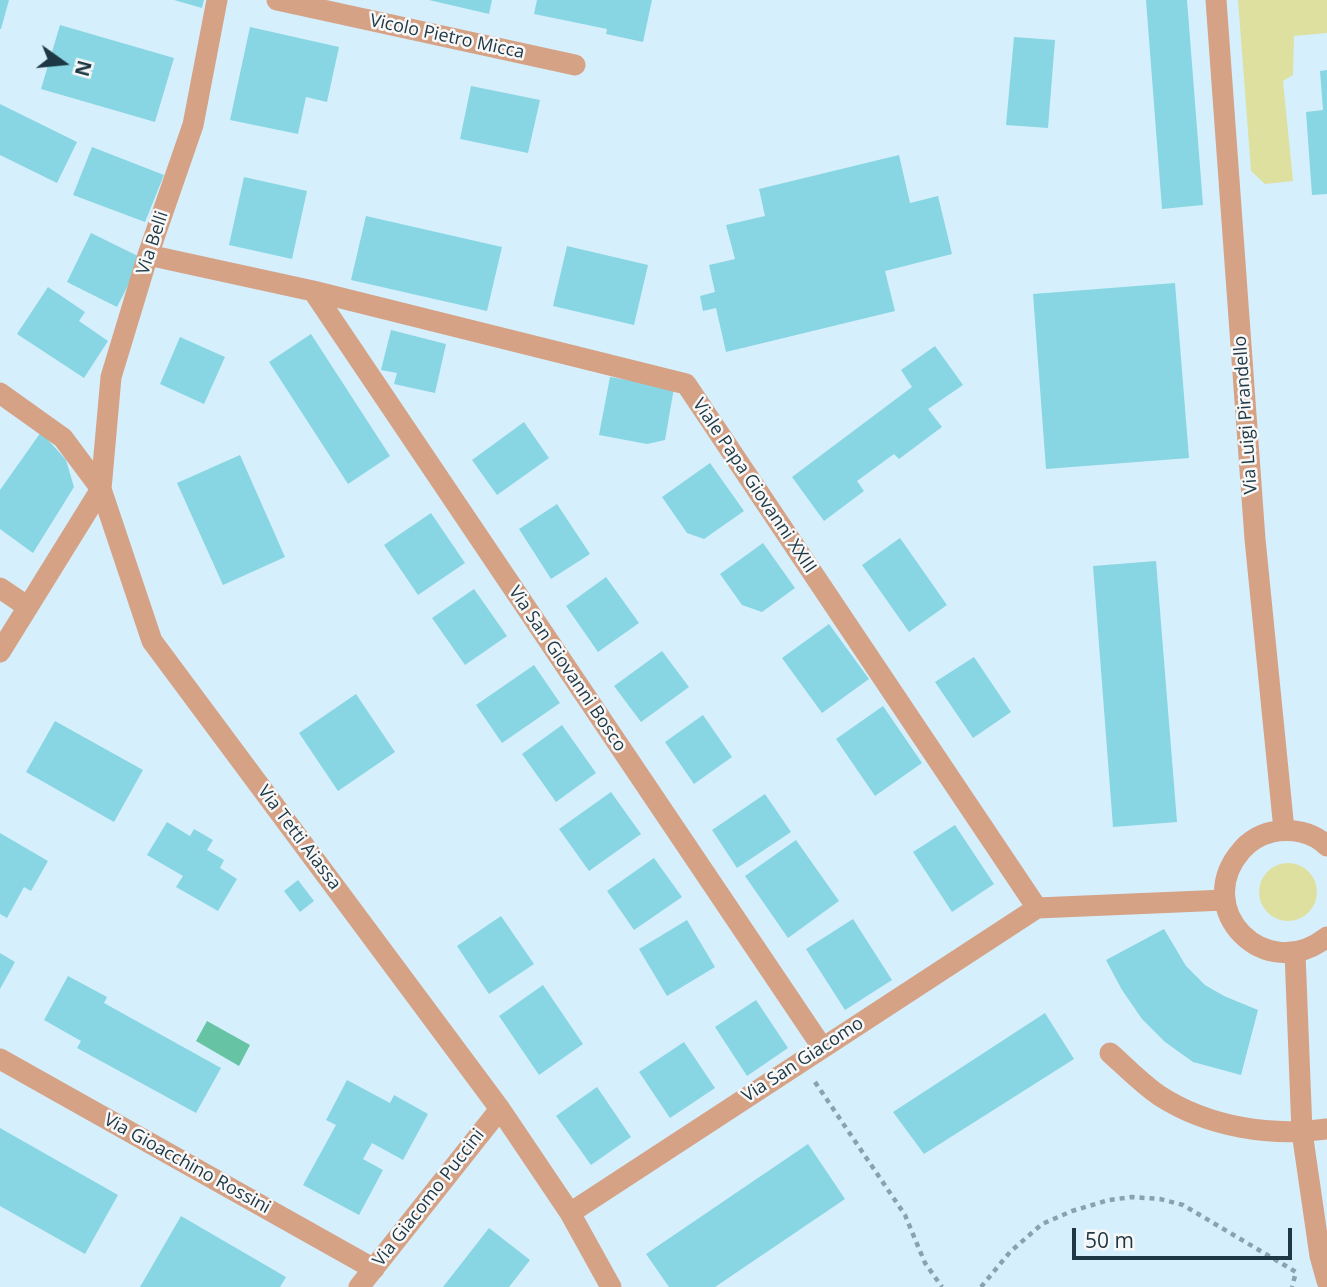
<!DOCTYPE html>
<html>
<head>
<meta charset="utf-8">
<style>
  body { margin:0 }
  #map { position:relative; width:1327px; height:1287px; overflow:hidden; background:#d6effc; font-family:"Open Sans",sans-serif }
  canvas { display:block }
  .north { position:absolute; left:28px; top:28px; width:70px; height:70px; -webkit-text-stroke:5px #f8f8f8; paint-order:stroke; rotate:105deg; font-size:19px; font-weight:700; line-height:28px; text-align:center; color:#1d3744 }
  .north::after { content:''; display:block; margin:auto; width:24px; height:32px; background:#1d3744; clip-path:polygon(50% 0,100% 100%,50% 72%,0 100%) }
  .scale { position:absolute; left:1072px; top:1228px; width:220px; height:32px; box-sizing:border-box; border:4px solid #1d3744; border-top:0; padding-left:9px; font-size:21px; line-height:24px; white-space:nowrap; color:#1d3744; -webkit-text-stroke:5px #f8f8f8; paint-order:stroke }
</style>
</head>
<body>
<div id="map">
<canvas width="1327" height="1287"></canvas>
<div class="north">N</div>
<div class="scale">50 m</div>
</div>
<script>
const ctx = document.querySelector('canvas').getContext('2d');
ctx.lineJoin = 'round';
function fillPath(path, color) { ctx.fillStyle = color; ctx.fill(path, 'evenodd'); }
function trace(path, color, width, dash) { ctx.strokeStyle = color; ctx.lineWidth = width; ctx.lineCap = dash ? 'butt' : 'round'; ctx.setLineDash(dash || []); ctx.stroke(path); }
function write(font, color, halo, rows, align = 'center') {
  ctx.font = font + ' "Open Sans",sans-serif'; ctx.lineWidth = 5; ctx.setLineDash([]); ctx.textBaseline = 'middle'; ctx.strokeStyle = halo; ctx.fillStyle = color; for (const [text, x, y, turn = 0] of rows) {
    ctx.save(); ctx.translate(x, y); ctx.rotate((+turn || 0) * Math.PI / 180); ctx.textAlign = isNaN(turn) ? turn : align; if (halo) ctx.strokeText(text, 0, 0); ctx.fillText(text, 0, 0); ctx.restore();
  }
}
fillPath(new Path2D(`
  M1238,0H1327V33L1294,36L1293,75L1283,81L1293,181L1265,184L1251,171Z
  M1259 892a29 29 0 1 1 58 0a29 29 0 1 1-58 0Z`), '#dee09f');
fillPath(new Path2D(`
  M207,1021L250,1045L239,1066L196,1041Z`), '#66c4a5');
fillPath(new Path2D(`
  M0,0H9L1,29H0Z
  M174,0H204L202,8Z
  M429,0H492L489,14Z
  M537,0H652L643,42L606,34L607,29L534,14Z
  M1146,0H1187L1203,205L1162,209Z
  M60,25L174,58L155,122L41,89Z
  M250,27L339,47L327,102L306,97L298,134L230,120Z
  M1014,37L1055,40L1048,128L1006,125Z
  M1327,70V194L1312,195L1306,112L1323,110L1320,71Z
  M471,86L540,100L528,153L460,139Z
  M0,104L77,142L57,183L0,155Z
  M92,147L164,175L145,222L73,195Z
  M899,155L910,203L938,196L952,254L885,271L895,311L726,352L716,308L703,311L700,296L715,292L709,265L735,259L726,225L765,216L759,189Z
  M244,177L307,191L292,259L229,245Z
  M366,216L502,247L487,311L351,280Z
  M91,233L142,258L117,307L67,282Z
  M567,246L648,265L634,325L553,306Z
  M1175,283L1189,458L1046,469L1033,294Z
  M48,287L85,312L79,321L108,341L84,378L17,334Z
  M391,330L446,344L435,393L394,384L397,373L381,370Z
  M311,334L390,456L348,484L269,362Z
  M180,337L225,357L204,404L160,384Z
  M935,346L963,385L928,409L942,427L899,459L894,454L857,481L864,491L824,521L792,477L912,387L901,370Z
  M610,377L674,388L665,440L647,444L599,435Z
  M524,422L549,458L497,495L472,460Z
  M41,432L66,460L74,487L33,553L0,529V490Z
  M240,455L285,557L223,585L177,483Z
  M710,463L744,511L704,539L687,533L662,497Z
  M557,504L590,554L551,579L519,529Z
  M431,513L465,563L418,595L384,545Z
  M900,538L947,605L909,632L862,565Z
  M763,543L795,588L762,612L742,605L720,574Z
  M1156,561L1177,822L1113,827L1093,566Z
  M606,577L639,623L598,652L566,606Z
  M474,589L507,636L465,665L432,618Z
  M829,624L869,679L822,713L782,658Z
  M662,651L689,687L641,722L614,686Z
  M974,657L1011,712L973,738L935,682Z
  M534,665L560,703L502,743L476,705Z
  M356,694L395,752L338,791L299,733Z
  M883,706L922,763L875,796L836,739Z
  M703,715L732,757L694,784L665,742Z
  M55,721L143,770L114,822L26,772Z
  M562,725L596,773L556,802L522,754Z
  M611,792L641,834L589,871L559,829Z
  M765,794L791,832L737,868L712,830Z
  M167,822L190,836L194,829L213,840L207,850L224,860L220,868L237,879L218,911L176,887L183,876L147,855Z
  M955,825L994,884L952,912L913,852Z
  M0,833L48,861L31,891L24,887L7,918L0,914Z
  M796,840L839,901L788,938L745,876Z
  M654,858L682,897L634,930L607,891Z
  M298,880L314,901L300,912L284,891Z
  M501,916L534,964L489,994L457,946Z
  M853,919L892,980L845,1010L806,949Z
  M687,920L715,967L667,996L639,949Z
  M1164,929L1186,966L1205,985L1224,996L1258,1010L1241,1075L1193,1062L1165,1042L1142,1019L1122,990L1106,960Z
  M0,953L15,962L0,989Z
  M68,976L107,997L104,1003L221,1068L196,1113L77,1048L81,1041L44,1020Z
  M543,985L583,1044L539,1075L499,1016Z
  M756,1000L788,1048L747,1076L715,1027Z
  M1045,1013L1074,1059L924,1154L893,1112Z
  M684,1042L715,1088L670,1118L639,1072Z
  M347,1080L390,1103L394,1095L428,1114L403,1160L372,1143L363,1159L383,1170L359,1215L303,1185L336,1125L326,1120Z
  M597,1087L631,1137L591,1165L556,1116Z
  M0,1128L118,1195L85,1254L0,1206Z
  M808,1144L845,1199L715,1287H669L646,1254Z
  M181,1216L286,1277L280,1287H140Z
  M489,1228L530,1260L509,1287H443Z`), '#88d6e3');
trace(new Path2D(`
  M815,1082L905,1215L925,1263L942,1287
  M981,1287L1010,1252L1042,1224L1072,1211L1109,1200L1132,1197L1160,1199L1183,1205L1296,1272L1292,1287`), '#88a2af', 4.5, [5, 5]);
trace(new Path2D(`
  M277,0L575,65
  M1216,0L1255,539L1284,830
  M148,255L313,291L686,384L1037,908
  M313,291L822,1047
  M0,393L63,438L101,489L152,641L500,1109L570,1213L611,1287
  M0,588L28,607
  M0,652L101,489L111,377L148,255L193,125L217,0
  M1327,846C1313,832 1292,828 1272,832C1260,835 1249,841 1241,851C1191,909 1265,986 1327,937
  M1037,908L1225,900
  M1295,953L1302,1132L1320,1256L1327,1254
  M1110,1053C1126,1067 1142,1084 1160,1096C1208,1127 1271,1137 1327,1129
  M0,1059L374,1269
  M570,1213L1037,908
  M1320,1256L1327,1281
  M359,1287L500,1109`), '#d5a286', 21);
write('18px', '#1d3744', '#f8f8f8', [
  ["Vicolo Pietro Micca",447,37,12],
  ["Via Belli",153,243,-72],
  ["Via Luigi Pirandello",1246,415,-94],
  ["Viale Papa Giovanni XXIII",754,486,56],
  ["Via San Giovanni Bosco",567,669,56],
  ["Via Tetti Aiassa",299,838,53],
  ["Via San Giacomo",803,1060,-33],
  ["Via Gioacchino Rossini",187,1164,29],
  ["Via Giacomo Puccini",429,1198,-52]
]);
</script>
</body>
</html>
